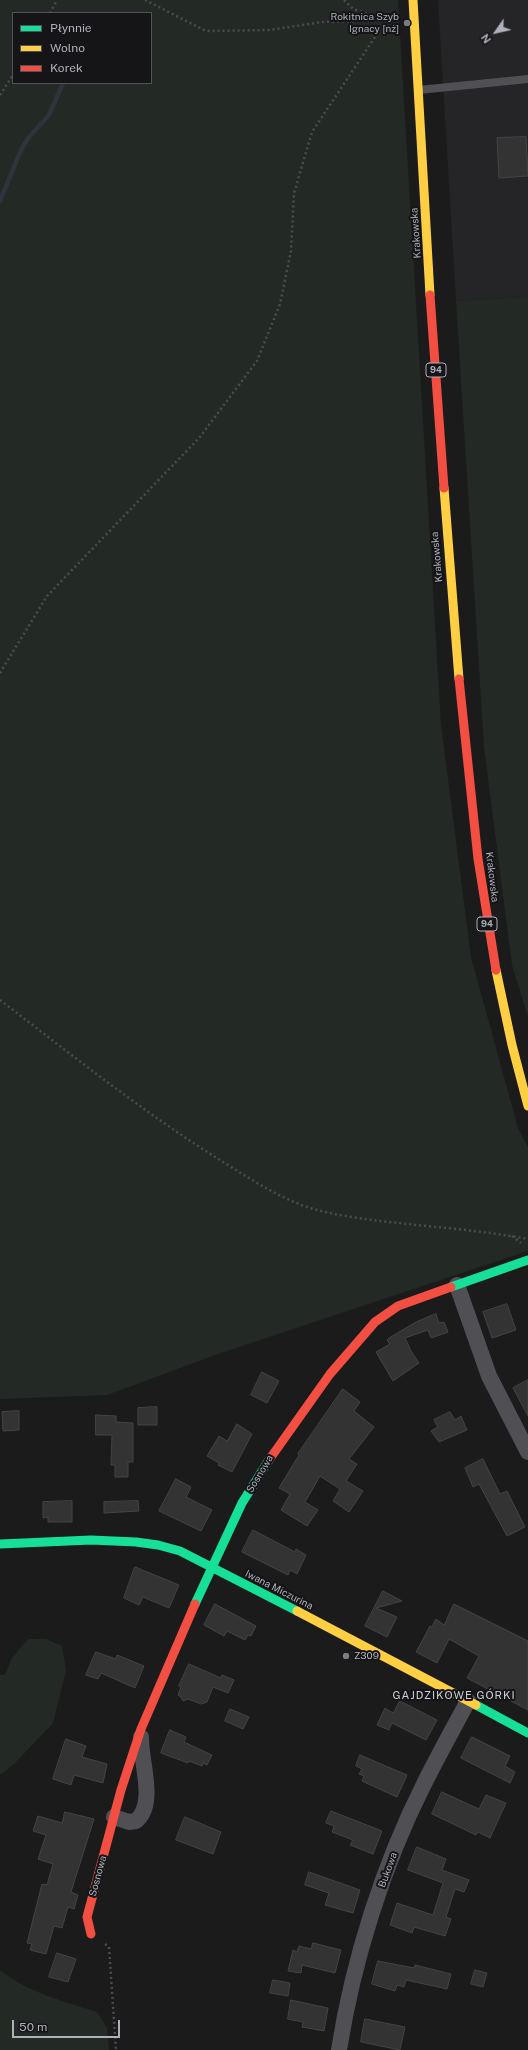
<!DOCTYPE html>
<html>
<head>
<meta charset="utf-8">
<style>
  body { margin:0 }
  #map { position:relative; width:528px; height:2050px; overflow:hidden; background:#1b1b1b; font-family:"Public Sans",sans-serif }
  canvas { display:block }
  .legend { position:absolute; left:12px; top:12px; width:140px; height:72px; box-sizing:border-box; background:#151517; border:1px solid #525358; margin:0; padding:5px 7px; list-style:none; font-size:12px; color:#aeb0ba }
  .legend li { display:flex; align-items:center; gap:8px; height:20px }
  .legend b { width:20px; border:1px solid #525358 }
  .north { position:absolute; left:476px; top:12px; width:40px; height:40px; -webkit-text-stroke:3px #151517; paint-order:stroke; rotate:236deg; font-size:11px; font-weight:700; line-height:16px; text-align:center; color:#aeb0ba }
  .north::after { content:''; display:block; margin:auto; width:14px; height:18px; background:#aeb0ba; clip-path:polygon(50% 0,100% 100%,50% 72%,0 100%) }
  .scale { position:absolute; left:12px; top:2020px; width:108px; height:18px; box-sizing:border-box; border:2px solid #aeb0ba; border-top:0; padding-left:5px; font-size:12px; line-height:14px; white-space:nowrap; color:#aeb0ba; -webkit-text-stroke:3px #151517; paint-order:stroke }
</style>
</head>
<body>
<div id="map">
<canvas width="528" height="2050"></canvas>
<ul class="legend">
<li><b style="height:5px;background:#16e098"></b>Płynnie</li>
<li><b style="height:5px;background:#ffcf43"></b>Wolno</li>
<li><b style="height:5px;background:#f24e42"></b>Korek</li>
</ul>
<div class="north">N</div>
<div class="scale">50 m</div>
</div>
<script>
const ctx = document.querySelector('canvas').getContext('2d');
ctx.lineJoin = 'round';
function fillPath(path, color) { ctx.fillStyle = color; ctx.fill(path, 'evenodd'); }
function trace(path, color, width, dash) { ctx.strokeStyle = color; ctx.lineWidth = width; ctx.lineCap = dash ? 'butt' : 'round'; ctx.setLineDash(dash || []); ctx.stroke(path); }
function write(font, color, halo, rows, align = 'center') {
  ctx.font = font + ' "Public Sans",sans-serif'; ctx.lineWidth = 4; ctx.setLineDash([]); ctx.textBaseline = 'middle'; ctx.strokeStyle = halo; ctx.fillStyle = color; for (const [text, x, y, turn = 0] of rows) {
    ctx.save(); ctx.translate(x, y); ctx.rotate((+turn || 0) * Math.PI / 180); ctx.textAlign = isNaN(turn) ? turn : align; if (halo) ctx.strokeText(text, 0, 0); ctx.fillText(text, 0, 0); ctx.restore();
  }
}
fillPath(new Path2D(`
  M438,0H528V297L456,301Z`), '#252527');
fillPath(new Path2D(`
  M0,0H398L441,725L471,957L518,1128L528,1147V1251L218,1354L107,1395L0,1399ZM13,13H151V83H13Z
  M528,297V1017L512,965L484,747L456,301Z
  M28,1639H46L62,1646L66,1670L53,1723L15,1763L0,1775V1675H5L12,1658Z
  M0,1970C27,1992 65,2002 97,2012L107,2028L109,2050H0Z`), '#232a25');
trace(new Path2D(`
  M0,201L21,150L29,137L49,115L63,83`), '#2f343c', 4.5);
const building = new Path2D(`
  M526,137L528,176L499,178L497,138Z
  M507,1304L516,1330L492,1338L483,1312Z
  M436,1314L439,1323L444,1322L448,1332L431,1338L428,1330L405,1338L411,1351L419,1363L393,1381L376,1352L390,1344L387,1340L389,1338L416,1322Z
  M262,1372L279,1381L267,1403L251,1395Z
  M528,1380V1416L513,1388Z
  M343,1389L360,1402L354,1411L374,1427L349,1459L357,1464L346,1481L363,1491L349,1512L333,1501L340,1489L320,1476L305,1502L318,1510L307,1526L281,1510L290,1494L279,1488L299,1455L298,1454Z
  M157,1407V1425H138V1408Z
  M19,1411V1430L3,1431L2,1412Z
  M450,1412L455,1420L461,1416L467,1430L439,1442L431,1431L438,1427L434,1420Z
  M96,1415L116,1416V1422L133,1423V1462H128V1477H115V1465H111L112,1435H96Z
  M237,1424L252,1434L232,1472L218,1465L219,1463L207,1456L219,1436L227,1441Z
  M483,1459L500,1494L507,1491L525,1527L507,1536L479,1484L473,1487L465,1468Z
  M176,1479L191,1487L186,1497L212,1510L201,1531L159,1511Z
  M72,1501V1522H48V1517L43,1518V1502Z
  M138,1501L139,1511L104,1513V1502Z
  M253,1530L295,1552L296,1549L306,1555L297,1574L290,1570L288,1575L242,1552Z
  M135,1567L179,1585L169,1608L143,1597L139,1605L124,1598Z
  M383,1591L402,1601L376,1608L397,1617L387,1637L365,1626Z
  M215,1604L256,1626L251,1636L248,1635L245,1640L227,1631L224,1636L204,1625Z
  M454,1604L528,1641V1710L467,1678L479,1656L449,1639L437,1663L416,1652L430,1626L432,1627L436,1619L444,1625Z
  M96,1652L116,1659L117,1655L144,1666L135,1688L101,1673L98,1679L86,1675Z
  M189,1664L221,1678L222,1675L234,1680L228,1693L213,1687L207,1702L201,1704L188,1699L183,1701L181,1697L178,1695L181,1687L179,1686Z
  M400,1701L437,1720L426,1740L392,1723L389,1730L377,1725L385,1708L393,1713Z
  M230,1709L249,1717L243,1729L225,1721Z
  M170,1730L186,1737L184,1742L212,1755L207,1765L203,1763L202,1766L189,1761L188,1763L161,1753Z
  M472,1737L510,1756L505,1766L515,1772L510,1783L461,1758Z
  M66,1739L86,1746L82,1757L107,1764L103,1783L74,1775L71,1785L53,1779Z
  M360,1755L407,1775L397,1797L362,1781L364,1776L359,1774L362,1769L356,1766Z
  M442,1792L479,1809L486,1795L506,1803L490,1838L478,1832L476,1835L432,1814Z
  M331,1811L382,1831L373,1854L350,1845L353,1840L332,1832L334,1826L326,1823Z
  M65,1812L94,1819L71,1892L78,1895L74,1909L68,1907L62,1928L54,1926L46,1954L30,1950L32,1944L27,1943L42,1884L47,1885L53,1864L38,1859L46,1835L33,1831L38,1816L62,1823Z
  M185,1817L221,1832L213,1854L176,1840Z
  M417,1847L446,1859L442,1870L469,1880L464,1892L455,1889L446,1917L451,1919L445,1936L414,1927L412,1933L390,1925L397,1903L433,1915L443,1883L408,1870Z
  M309,1872L360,1890L353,1913L325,1905L329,1893L305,1885Z
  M313,1943L341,1950L335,1973L302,1965L301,1973L288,1971L293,1950L297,1952L299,1946L311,1949Z
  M57,1953L76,1959L68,1982L49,1977Z
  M378,1961L414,1968L415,1965L451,1974L447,1989L406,1980L404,1987L397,1985L395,1991L372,1984Z
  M475,1970L487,1973L483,1987L471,1984Z
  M273,1980L290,1983L288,1996L270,1993Z
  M291,2000L328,2008L324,2031L302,2027L303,2022L288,2019Z
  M365,2019L405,2027L400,2050L361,2042Z`);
fillPath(building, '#333');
trace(building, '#444447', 1);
trace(new Path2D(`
  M145,0L206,31L270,30L322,22L396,20
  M344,0L353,9L384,19
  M50,13L57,0
  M0,95L13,75
  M0,673L47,596L200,437L257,361L280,304L291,251L294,193L312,132L387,19
  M0,1000C72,1055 143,1112 220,1160C249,1178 277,1197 310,1208C333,1215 358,1218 381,1221C430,1227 480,1230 528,1239
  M512,1236L521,1243
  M105,1944L109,1947L116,2050`), '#4b4c4f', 2.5, [2, 3]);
trace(new Path2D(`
  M419,90L528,79`), '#505054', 8);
trace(new Path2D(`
  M457,1285L489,1376L528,1452
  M114,1817L129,1822L136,1821C157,1804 140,1760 141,1737
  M339,2050C353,1961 383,1865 424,1784C438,1756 453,1729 468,1701`), '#505054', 16);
trace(new Path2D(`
  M451,1287L528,1260
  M0,1544L91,1540L136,1542L158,1545L180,1551L297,1611
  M195,1604L242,1503L269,1460
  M476,1705L528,1733`), '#16e098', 9);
trace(new Path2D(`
  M413,0L430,295
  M444,488L459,679
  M496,970L512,1045L528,1106
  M297,1611L476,1705`), '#ffcf43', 9);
trace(new Path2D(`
  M430,295L444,488
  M459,679L478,859L496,970
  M269,1460L330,1374L375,1322L398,1306L451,1287
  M91,1934L87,1917L121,1790L141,1729L195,1604`), '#f24e42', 9);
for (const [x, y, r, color] of [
  [407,23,4,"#7b7c82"],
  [346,1656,4,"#7b7c82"]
]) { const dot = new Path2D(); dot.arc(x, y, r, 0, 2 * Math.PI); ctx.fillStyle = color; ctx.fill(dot); trace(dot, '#151517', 1.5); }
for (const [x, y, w] of [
  [436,370,20],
  [487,924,20]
]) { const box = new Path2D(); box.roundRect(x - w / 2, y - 7, w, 14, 3); ctx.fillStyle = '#151517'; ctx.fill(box); trace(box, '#aeb0ba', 1); }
write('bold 9px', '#aeb0ba', null, [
  ["94",436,370],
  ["94",487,924]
]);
write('10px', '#aeb0ba', '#151517', [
  ["Rokitnica Szyb",399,17],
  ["Ignacy [nż]",399,29],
  ["Z309",354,1656,"left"]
], 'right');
write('10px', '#aeb0ba', '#151517', [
  ["Krakowska",416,233,-94],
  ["Krakowska",437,557,-95],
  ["Krakowska",492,877,83],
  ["Sosnowa",260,1474,-59],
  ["Iwana Miczurina",279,1590,27],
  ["Bukowa",388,1870,-70],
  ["Sosnowa",98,1876,-75]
]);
ctx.letterSpacing = '1px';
write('11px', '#ced0d7', '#151517', [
  ["GAJDZIKOWE GÓRKI",454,1696]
]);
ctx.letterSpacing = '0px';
</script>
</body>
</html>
